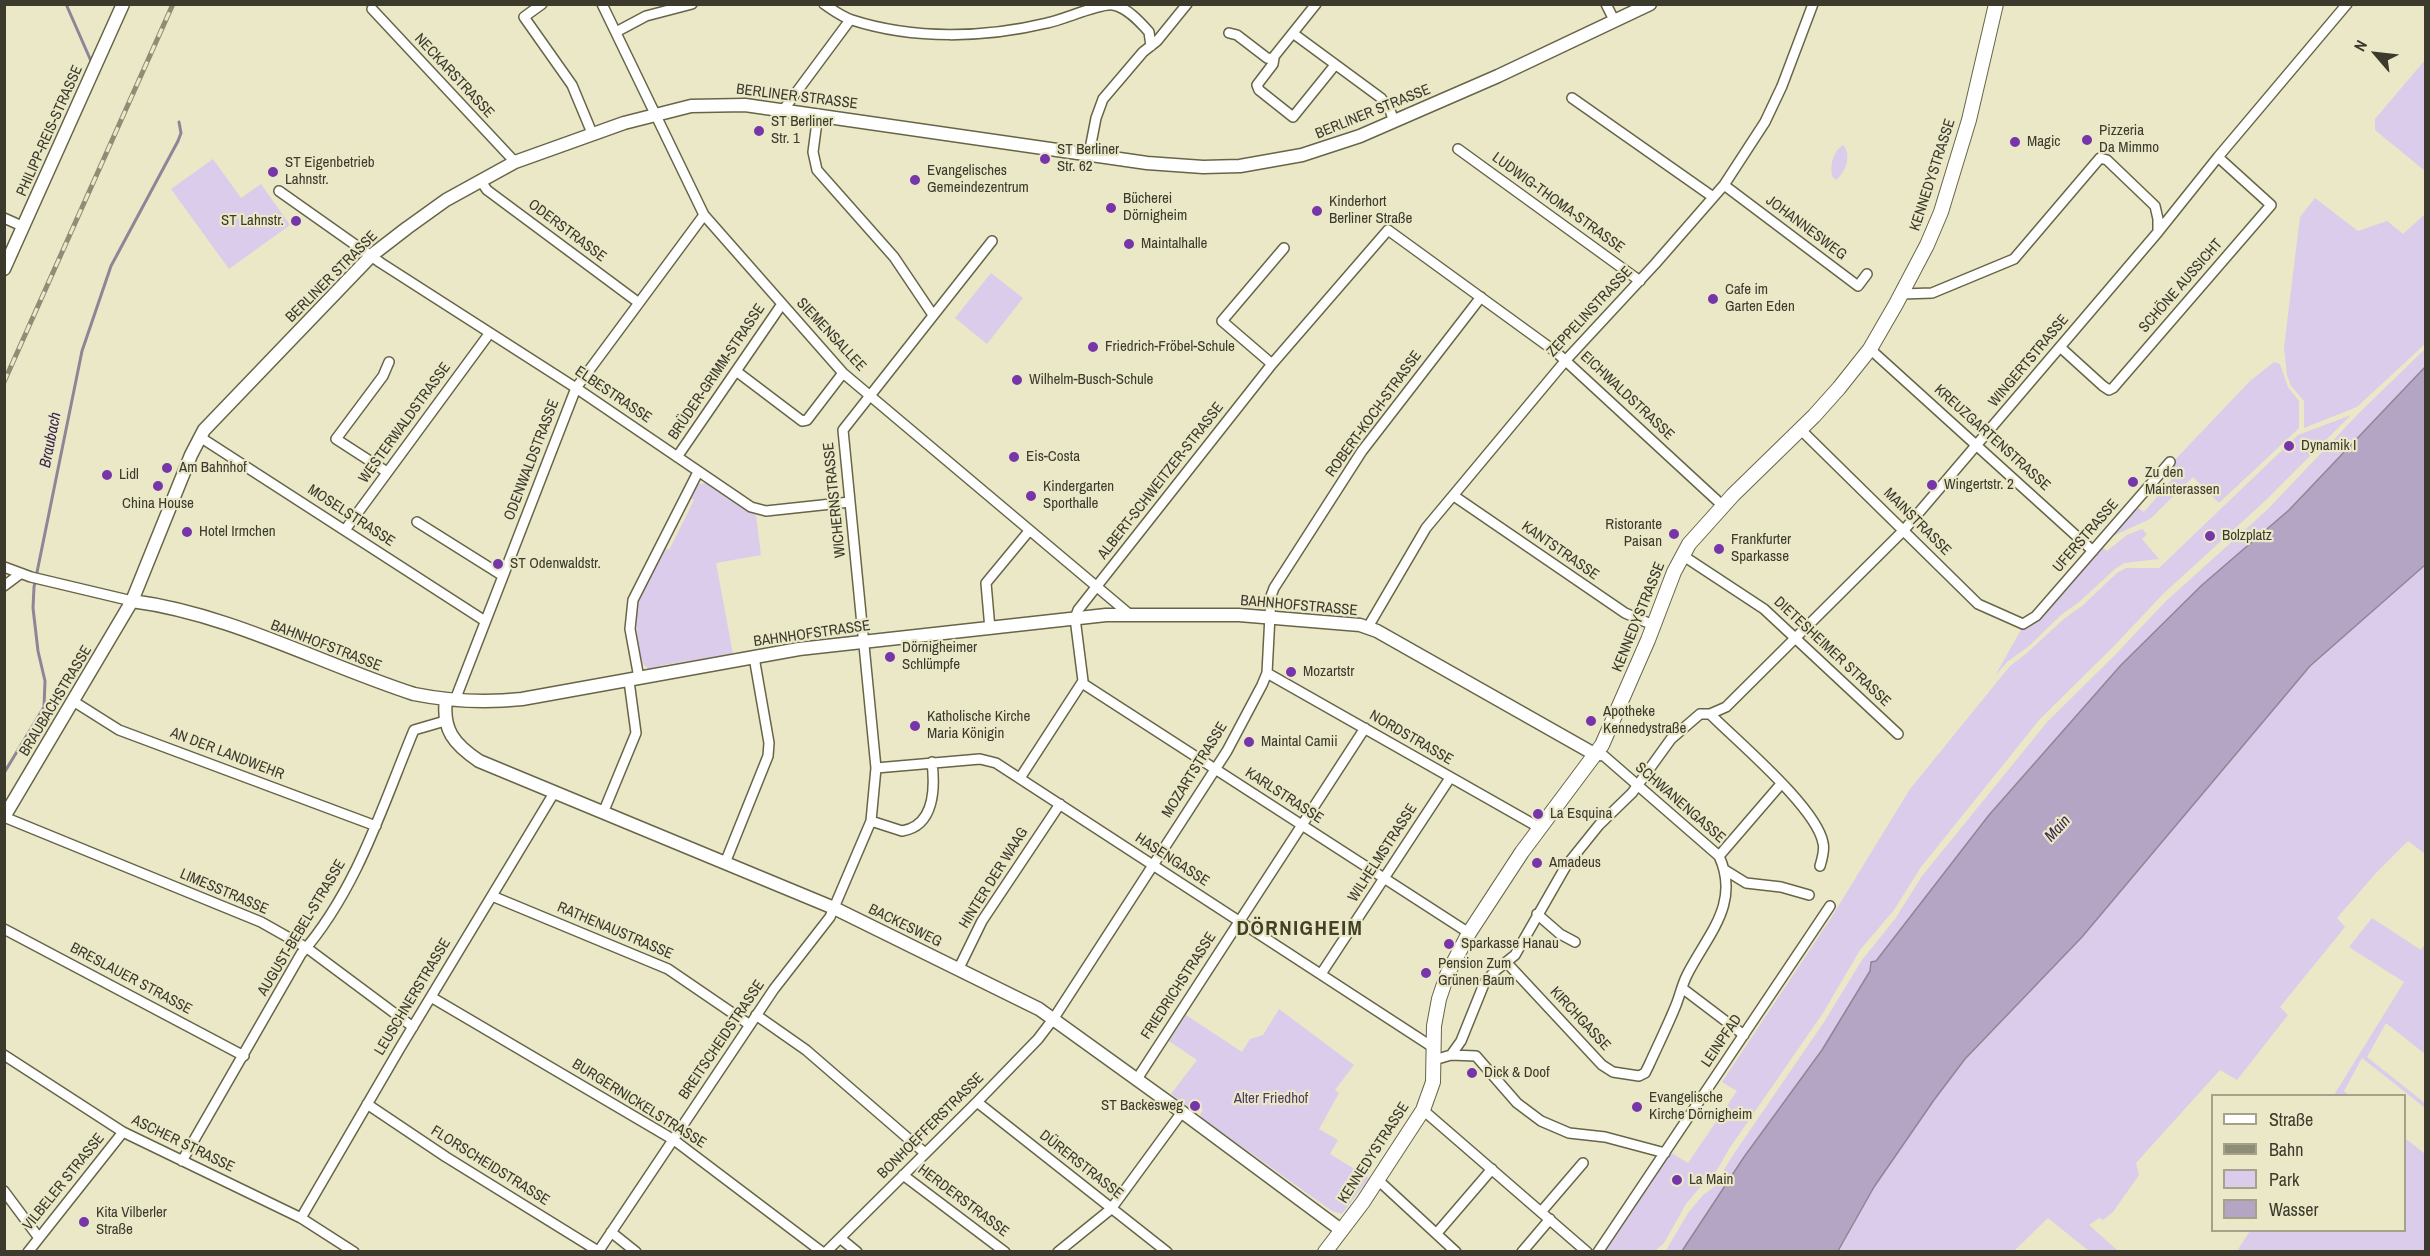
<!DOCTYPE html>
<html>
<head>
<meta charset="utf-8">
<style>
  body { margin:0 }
  #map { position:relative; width:2430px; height:1256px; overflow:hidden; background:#eae8c7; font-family:"Archivo Narrow",sans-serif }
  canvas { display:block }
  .frame { position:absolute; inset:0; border:6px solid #3b3a2d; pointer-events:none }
  .legend { position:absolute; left:2211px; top:1094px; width:195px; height:138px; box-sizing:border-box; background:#eae8c7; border:2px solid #a4a289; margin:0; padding:8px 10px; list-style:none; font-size:18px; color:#3b3a2d }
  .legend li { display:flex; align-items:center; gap:12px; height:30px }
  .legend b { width:30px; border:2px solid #a4a289 }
  .north { position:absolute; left:2346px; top:24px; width:60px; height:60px; -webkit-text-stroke:4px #eae8c7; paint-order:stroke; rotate:298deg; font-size:16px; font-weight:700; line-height:24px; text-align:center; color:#3b3a2d }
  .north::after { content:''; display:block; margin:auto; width:21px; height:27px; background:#3b3a2d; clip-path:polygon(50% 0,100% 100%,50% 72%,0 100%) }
</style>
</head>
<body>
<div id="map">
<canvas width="2430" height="1256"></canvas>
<div class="frame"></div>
<ul class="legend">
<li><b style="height:8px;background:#fff"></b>Straße</li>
<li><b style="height:8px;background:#8e8d76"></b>Bahn</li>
<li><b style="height:16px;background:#dbcceb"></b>Park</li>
<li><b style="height:16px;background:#b3a5c3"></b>Wasser</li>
</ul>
<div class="north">N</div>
</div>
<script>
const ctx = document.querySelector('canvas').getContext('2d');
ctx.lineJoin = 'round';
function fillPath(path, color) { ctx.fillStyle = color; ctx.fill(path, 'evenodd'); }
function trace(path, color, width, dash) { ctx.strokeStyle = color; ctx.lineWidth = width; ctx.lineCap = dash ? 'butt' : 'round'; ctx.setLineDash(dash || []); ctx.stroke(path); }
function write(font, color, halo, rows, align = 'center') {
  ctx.font = font + ' "Archivo Narrow",sans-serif'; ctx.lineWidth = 4.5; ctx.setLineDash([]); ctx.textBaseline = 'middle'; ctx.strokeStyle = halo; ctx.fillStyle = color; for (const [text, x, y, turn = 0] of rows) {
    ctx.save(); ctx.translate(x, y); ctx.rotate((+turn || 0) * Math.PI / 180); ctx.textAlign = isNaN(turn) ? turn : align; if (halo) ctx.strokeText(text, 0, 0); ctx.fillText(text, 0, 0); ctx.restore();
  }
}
fillPath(new Path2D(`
  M2425,60V171L2375,130V119Z
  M1843,145C1852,155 1846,172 1836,180L1832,176C1830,164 1833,152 1843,145Z
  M213,159L241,198L261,184L290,225L229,269L171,189Z
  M2315,198L2358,231L2387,221L2403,234L2425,214L2426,343L2357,407L2304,428V401L2291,386L2287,375L2284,347L2300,217Z
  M991,273L1023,298L987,344L955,318Z
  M2425,349V367L2289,510L2202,585L2121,665L1989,815L1876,962H1871L1870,971L1822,1050L1744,1157L1682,1251L1665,1252L1688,1213L1703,1195L1714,1187L1731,1158L1824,1022L1862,960L1895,919L1922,876L2048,721L2114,656L2165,602L2268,509L2359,413Z
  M2274,362L2280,364L2288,387L2299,401V428L2219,503L2193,477L2150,519L2113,536L2137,507L2144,512L2179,471L2171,464L2250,381Z
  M2351,415L2266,500L2163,594L2113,647L2040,719L1921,867L1894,910L1860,950L1823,1013L1729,1149L1713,1177L1702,1185L1686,1204L1664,1243L1655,1251L1601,1252L1670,1152L1688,1163L1737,1091L1722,1082L1831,918L1910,789L2010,666L2027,653L2065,618L2082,606L2117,573L2126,568H2159L2298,435Z
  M707,483L756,515L761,555L716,563L733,654L663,665L650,670L642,663C630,609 638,594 663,547L669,550L694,500L688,497L695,484Z
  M2142,529L2147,534L2142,539L2159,559L2124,563L2115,569L2078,603L2062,614L2029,646L2007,662L1995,676L2022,628L2027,629L2037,619L2102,547L2107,551L2127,535Z
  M2425,565V854L2408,841L2376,873L2337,918L2345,927L2280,1007L2288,1015L2237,1080L2220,1070L2136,1163L2139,1175L2113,1212L2103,1220L2099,1218L2089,1225L2118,1251H2089L2048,1218L2014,1251L1838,1252L1874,1187L1934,1100L1965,1059L2082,937L2310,666Z
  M2372,918L2421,950L2425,944V1054L2386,1023L2367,1057L2425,1103V1108L2362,1058L2344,1091L2349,1095H2334L2404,982L2349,947Z
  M1279,1009L1354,1065L1335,1090L1339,1093L1319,1129L1338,1140L1330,1154L1369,1178L1342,1214L1332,1211L1203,1119L1200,1115L1203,1109L1194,1102L1189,1107L1171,1094L1197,1060L1169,1041L1186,1015L1242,1052L1250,1039L1263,1035Z
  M2405,1138L2425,1154V1251H2237L2250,1231L2404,1230Z`), '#dbcceb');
const water = new Path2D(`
  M2425,367V565L2310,666L2082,937L1965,1059L1934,1100L1874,1187L1838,1251H1682L1744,1157L1822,1050L1870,971L1871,962L1876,961L1989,815L2121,665L2202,585L2289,510Z`);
fillPath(water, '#b3a5c3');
trace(water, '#8f8596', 1.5);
trace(new Path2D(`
  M66,4L91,61
  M4,773L44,707L45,681L38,651L33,608L34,587L82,351L111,266L178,141L181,133L179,122`), '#8f8596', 3);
const minor = new Path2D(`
  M542,4L524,17L572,85L592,133
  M602,4L704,215L843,373L1128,613
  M824,4C833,10 842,17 852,20C914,40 985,38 1047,23C1063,20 1100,3 1113,5C1127,7 1141,23 1149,32L1151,46
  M1606,4L1614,20
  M372,9L515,162
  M616,32L646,16L692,4
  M1229,33L1237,35L1267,58L1272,59L1316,4
  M1294,34L1381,98L1390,110L1394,122
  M1274,58L1273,64L1257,85L1259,90L1293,117L1335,65
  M1572,98L1713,197
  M784,109L850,20
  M818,114L813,152L817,170L894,257L933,315
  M1458,149L1640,281
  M1089,154L1096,118L1103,99L1143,52L1157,41L1187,4
  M480,180L487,190L639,303
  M1724,185L1858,286L1867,274
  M279,191L381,263L576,388L751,507L766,511L850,502
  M4,218L24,227
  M1902,294L1932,293L2014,259L2100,158L2107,160L2155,206L2158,219V232
  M2060,347L2103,386L2109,390L2113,388L2271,205L2218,157
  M1870,349L2093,551
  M1272,364L1222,321L1284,248
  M736,371L802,421L807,420L843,373
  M1800,429L1978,604L2023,624L2036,616L2170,462
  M200,437L485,621
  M677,457L782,304
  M387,472L336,439L383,376L389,362
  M1454,496L1625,613L1653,625
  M417,522L503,576
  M345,530L489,334
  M1682,555L1764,609L1898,734
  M4,567L31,577L132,601
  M4,586L20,574
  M1368,627L1426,528L1566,360L1655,264L1724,185L1765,122L1782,86L1813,4
  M990,629L986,583L1029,531
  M1267,673L1540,828
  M639,678L630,629L633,600L698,472
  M1082,683L1469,933
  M455,700L576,388L704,215
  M73,701L119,730L376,826
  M1710,714L1726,707L1904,530L2158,232L2218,157L2347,4
  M876,768L980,759L996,763L1434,1048
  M1020,778L1083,681L1075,618L1078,610L1272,364L1388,230L1556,352L1723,506
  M603,813L636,733L629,681
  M4,817L261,922L307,948L413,1027
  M871,821L902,831C935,826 935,787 932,762
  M1719,856L1781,784
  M725,863L768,756L769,743L754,657
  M1725,870L1746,883L1781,887L1809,895
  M492,896L668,969L750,1025
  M1537,914L1560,934L1575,942
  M4,929L244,1056
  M1507,963L1602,1065L1613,1072L1639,1076L1645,1073L1649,1065C1658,1045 1668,1025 1676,1005C1680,995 1682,985 1687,975C1707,935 1741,904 1719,856L1604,756L1596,755
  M958,970L982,921L1060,804
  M1321,974L1450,778
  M1682,988L1744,1035
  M431,997L674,1140L822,1252
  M756,1015L806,1050L925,1153
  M4,1055L123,1132L301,1218L354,1252
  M1451,1055L1461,1041L1484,984L1495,971L1515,955L1566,866L1599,825L1632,793L1671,739L1700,714H1710C1737,741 1817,808 1823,843C1825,850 1822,859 1820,866
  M1434,1060L1451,1055L1476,1056L1517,1103L1541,1121L1569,1133L1605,1137L1665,1153
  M1137,1079L1365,728
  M977,1102L1167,1252
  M367,1104L446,1157L598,1251
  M1423,1110L1587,1252
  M182,1161L301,954C357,890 382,807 414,730L445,721
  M903,1175L1005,1252
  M1378,1180L1456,1252
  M4,1191L39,1238
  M1541,1212L1583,1163
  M301,1218L400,1048L554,793
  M611,1232L636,1252
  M1437,1233L1492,1169
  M840,1238L857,1252
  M28,1252L123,1132
  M598,1252L774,989L830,917L871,821L876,768L843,430L992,241
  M826,1252L977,1102L1038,1039L1054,1018L1227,751L1262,685L1267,673L1271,596L1274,588L1362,451L1481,297
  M1058,1252L1111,1209L1182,1112
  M1522,1252L1550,1219
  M1598,1252L1830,906`);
const tertiary = new Path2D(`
  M4,269L123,4
  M132,601C231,614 321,664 414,694C449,701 486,703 522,699L799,649L1106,615H1239L1360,625L1377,631L1596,755
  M446,699C442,730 454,744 479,761L834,908L1039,1009L1182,1112L1341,1230
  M4,817L132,601L191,455L204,430L372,255L407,228L446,200L515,162L624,123L691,106L745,105L1147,163L1203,167L1240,166L1302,155L1360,136L1498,76L1650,4`);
const secondary = new Path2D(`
  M1325,1252L1363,1202L1423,1110L1433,1082L1434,1026L1439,999L1447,975L1469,933L1522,852L1602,745L1648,640L1674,572L1689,544L1733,495L1814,416L1839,388L1870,349L1896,304L1927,245L1941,212L1969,120L1996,4`);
trace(minor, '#676548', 12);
trace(tertiary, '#676548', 15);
trace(secondary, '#676548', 16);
trace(minor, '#fff', 9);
trace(tertiary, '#fff', 12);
trace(secondary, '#fff', 14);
const rail = new Path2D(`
  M4,382L173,4`);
trace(rail, '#8e8d76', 5);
trace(rail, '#eae8c7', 3, [9]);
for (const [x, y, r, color] of [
  [759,131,6,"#7735aa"],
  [2087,140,6,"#7735aa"],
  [2015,142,6,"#7735aa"],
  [1045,159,6,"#7735aa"],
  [273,172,6,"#7735aa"],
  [915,180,6,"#7735aa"],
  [1111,208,6,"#7735aa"],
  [1317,211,6,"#7735aa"],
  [296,221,6,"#7735aa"],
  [1129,244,6,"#7735aa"],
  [1713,299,6,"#7735aa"],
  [1093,347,6,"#7735aa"],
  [1017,380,6,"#7735aa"],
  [2289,446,6,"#7735aa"],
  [1014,457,6,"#7735aa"],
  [167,468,6,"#7735aa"],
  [107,475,6,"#7735aa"],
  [2133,482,6,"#7735aa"],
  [1932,485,6,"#7735aa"],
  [158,486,6,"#7735aa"],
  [1031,496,6,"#7735aa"],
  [187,532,6,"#7735aa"],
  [1674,534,6,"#7735aa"],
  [2210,536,6,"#7735aa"],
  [1719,549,6,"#7735aa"],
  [498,564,6,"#7735aa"],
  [890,657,6,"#7735aa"],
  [1291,672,6,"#7735aa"],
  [1591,721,6,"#7735aa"],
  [915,726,6,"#7735aa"],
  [1249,742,6,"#7735aa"],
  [1538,814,6,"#7735aa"],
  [1537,863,6,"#7735aa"],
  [1449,944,6,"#7735aa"],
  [1426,973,6,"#7735aa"],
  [1472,1073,6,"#7735aa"],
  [1195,1106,6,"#7735aa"],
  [1637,1107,6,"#7735aa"],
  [1677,1180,6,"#7735aa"],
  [84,1222,6,"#7735aa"]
]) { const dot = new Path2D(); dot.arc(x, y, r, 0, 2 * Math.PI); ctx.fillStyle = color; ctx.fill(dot); trace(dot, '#eae8c7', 2); }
write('15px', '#3b3a2d', '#eae8c7', [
  ["NECKARSTRASSE",454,76,47],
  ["BERLINER STRASSE",797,97,7],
  ["BERLINER STRASSE",1373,112,-22],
  ["PHILIPP-REIS-STRASSE",50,131,-66],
  ["KENNEDYSTRASSE",1933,175,-72],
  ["LUDWIG-THOMA-STRASSE",1558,203,36],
  ["JOHANNESWEG",1806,228,37],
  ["ODERSTRASSE",567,231,37],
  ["BERLINER STRASSE",332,277,-45],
  ["SCHÖNE AUSSICHT",2181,286,-49],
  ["ZEPPELINSTRASSE",1590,312,-47],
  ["SIEMENSALLEE",831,335,47],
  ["WINGERTSTRASSE",2029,361,-50],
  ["BRÜDER-GRIMM-STRASSE",717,372,-56],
  ["ELBESTRASSE",613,395,34],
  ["EICHWALDSTRASSE",1627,396,43],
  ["ROBERT-KOCH-STRASSE",1374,414,-54],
  ["WESTERWALDSTRASSE",405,423,-54],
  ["KREUZGARTENSTRASSE",1992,438,42],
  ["ODENWALDSTRASSE",532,460,-69],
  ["ALBERT-SCHWEITZER-STRASSE",1161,481,-52],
  ["WICHERNSTRASSE",835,500,-96],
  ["MOSELSTRASSE",351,516,33],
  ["MAINSTRASSE",1917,522,45],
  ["UFERSTRASSE",2086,536,-49],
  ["KANTSTRASSE",1560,551,35],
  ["BAHNHOFSTRASSE",1299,606,5],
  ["KENNEDYSTRASSE",1639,617,-68],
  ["BAHNHOFSTRASSE",812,634,-8],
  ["BAHNHOFSTRASSE",326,646,21],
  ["DIETESHEIMER STRASSE",1832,652,43],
  ["BRAUBACHSTRASSE",56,701,-59],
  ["NORDSTRASSE",1411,738,30],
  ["AN DER LANDWEHR",227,754,21],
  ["MOZARTSTRASSE",1195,770,-58],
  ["KARLSTRASSE",1284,796,33],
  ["SCHWANENGASSE",1680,803,41],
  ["WILHELMSTRASSE",1383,853,-57],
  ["HASENGASSE",1172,860,33],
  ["HINTER DER WAAG",994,878,-58],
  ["LIMESSTRASSE",224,892,23],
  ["BACKESWEG",905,926,26],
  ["AUGUST-BEBEL-STRASSE",302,928,-59],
  ["RATHENAUSTRASSE",615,931,23],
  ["BRESLAUER STRASSE",131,979,28],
  ["FRIEDRICHSTRASSE",1179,986,-57],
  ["LEUSCHNERSTRASSE",413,997,-59],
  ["KIRCHGASSE",1580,1019,47],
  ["BREITSCHEIDSTRASSE",722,1040,-56],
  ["LEINPFAD",1722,1041,-56],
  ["BURGERNICKELSTRASSE",639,1104,32],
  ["BONHOEFFERSTRASSE",931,1126,-45],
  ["ASCHER STRASSE",183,1144,26],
  ["KENNEDYSTRASSE",1374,1153,-57],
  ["DÜRERSTRASSE",1081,1165,38],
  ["FLORSCHEIDSTRASSE",490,1166,32],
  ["VILBELER STRASSE",64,1182,-51],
  ["HERDERSTRASSE",963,1201,37]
]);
write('15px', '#3b3a2d', '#eae8c7', [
  ["ST Berliner",771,122],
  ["Str. 1",771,139],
  ["Pizzeria",2099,131],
  ["Da Mimmo",2099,148],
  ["Magic",2027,142],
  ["ST Berliner",1057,150],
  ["Str. 62",1057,167],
  ["ST Eigenbetrieb",285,163],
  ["Lahnstr.",285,180],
  ["Evangelisches",927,171],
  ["Gemeindezentrum",927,188],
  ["Bücherei",1123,199],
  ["Dörnigheim",1123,216],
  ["Kinderhort",1329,202],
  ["Berliner Straße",1329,219],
  ["ST Lahnstr.",284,221,"right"],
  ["Maintalhalle",1141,244],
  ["Cafe im",1725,290],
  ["Garten Eden",1725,307],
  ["Friedrich-Fröbel-Schule",1105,347],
  ["Wilhelm-Busch-Schule",1029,380],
  ["Dynamik I",2301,446],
  ["Eis-Costa",1026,457],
  ["Am Bahnhof",179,468],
  ["Zu den",2145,473],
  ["Mainterassen",2145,490],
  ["Lidl",119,475],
  ["Wingertstr. 2",1944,485],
  ["Kindergarten",1043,487],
  ["Sporthalle",1043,504],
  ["China House",158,504,"center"],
  ["Ristorante",1662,525,"right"],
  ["Paisan",1662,542,"right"],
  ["Hotel Irmchen",199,532],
  ["Bolzplatz",2222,536],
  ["Frankfurter",1731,540],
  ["Sparkasse",1731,557],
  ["ST Odenwaldstr.",510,564],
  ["Dörnigheimer",902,648],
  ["Schlümpfe",902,665],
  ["Mozartstr",1303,672],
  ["Apotheke",1603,712],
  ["Kennedystraße",1603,729],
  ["Katholische Kirche",927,717],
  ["Maria Königin",927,734],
  ["Maintal Camii",1261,742],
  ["La Esquina",1550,814],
  ["Amadeus",1549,863],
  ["Sparkasse Hanau",1461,944],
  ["Pension Zum",1438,964],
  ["Grünen Baum",1438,981],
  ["Dick & Doof",1484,1073],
  ["Evangelische",1649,1098],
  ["Kirche Dörnigheim",1649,1115],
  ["ST Backesweg",1183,1106,"right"],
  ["La Main",1689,1180],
  ["Kita Vilberler",96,1213],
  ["Straße",96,1230]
], 'left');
write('15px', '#503a66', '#eae8c7', [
  ["Alter Friedhof",1271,1099]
]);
write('italic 16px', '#3b254f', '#eae8c7', [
  ["Braubach",51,440,-79],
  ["Main",2058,829,-47]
]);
ctx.letterSpacing = '1.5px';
write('bold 21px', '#434125', '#eae8c7', [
  ["DÖRNIGHEIM",1300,929]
]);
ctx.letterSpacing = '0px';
</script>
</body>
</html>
